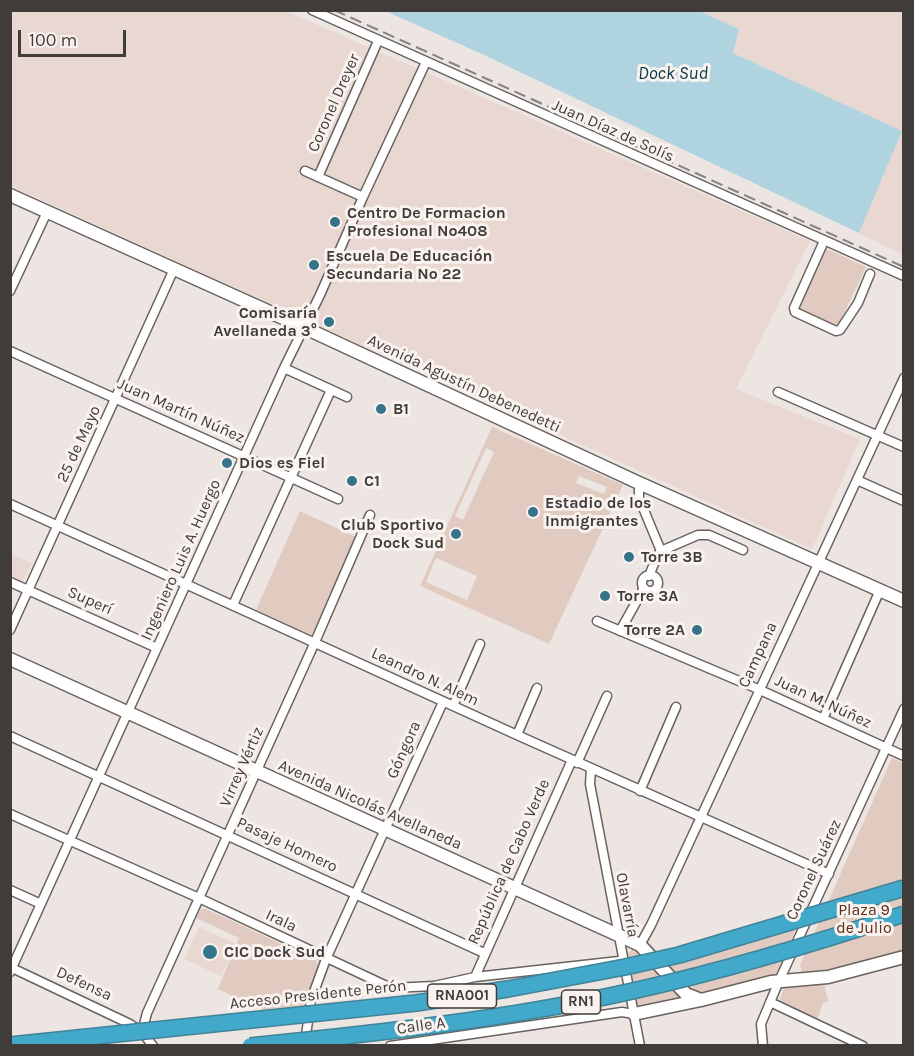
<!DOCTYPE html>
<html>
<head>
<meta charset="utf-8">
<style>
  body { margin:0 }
  #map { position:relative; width:914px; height:1056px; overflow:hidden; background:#ece5e1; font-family:Karla,sans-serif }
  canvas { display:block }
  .frame { position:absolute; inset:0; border:12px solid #3f3c3a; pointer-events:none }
  .scale { position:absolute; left:18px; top:30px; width:108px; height:27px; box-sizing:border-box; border:3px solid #3f3c3a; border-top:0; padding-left:8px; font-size:18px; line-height:21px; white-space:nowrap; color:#3f3c3a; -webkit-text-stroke:4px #faf2ef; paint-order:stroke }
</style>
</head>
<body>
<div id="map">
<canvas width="914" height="1056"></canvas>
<div class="frame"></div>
<div class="scale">100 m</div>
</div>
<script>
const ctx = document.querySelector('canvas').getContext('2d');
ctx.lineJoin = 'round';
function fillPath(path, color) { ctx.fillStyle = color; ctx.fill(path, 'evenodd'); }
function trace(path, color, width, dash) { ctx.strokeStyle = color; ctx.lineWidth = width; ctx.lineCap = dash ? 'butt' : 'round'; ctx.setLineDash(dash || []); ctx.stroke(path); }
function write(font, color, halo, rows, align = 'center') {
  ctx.font = font + ' Karla,sans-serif'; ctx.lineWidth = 6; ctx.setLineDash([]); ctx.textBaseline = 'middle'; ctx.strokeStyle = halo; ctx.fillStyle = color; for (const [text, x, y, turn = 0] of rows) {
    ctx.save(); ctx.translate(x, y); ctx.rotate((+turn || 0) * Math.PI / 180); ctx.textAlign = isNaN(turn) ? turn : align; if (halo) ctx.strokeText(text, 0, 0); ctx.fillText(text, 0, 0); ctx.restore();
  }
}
fillPath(new Path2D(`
  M10,11H286L810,241L736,389L860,439L812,549L11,186Z
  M699,11H903V255L859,233L901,131L732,52L739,29Z
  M11,554L32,563L23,581L19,582L11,578Z
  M199,927L236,944L221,976L184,959Z`), '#e8d8d1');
fillPath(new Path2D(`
  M825,248L866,267L837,328L797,309Z
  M492,427L623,485L549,644L420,586ZM486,448L494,452L463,520L455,516ZM579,476L607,487L604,494L576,483ZM436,558L477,576L467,600L426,582Z
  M300,511L356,537L312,635L256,610Z
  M892,758L903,763V950L803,977L800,965Z
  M201,909H206L316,960L319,969L306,1009L263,1010L218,989L239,938L196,918Z
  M800,916L781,969L773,978L705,994L691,991L660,957Z
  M632,949L636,950L686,997L638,1007L628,954Z
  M824,983L828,1001L823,1003L817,1021L782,1003L780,999L785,985Z`), '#e1cac0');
fillPath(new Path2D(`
  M385,11H699L739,29L733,53L902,131L859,233L482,54Z`), '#b0d3e0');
const minor = new Path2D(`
  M312,10L904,276
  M305,171L363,197
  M318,177L378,41
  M824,241L794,308L795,312L836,331L840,330L858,303L870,274
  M10,291L47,212
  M10,351L338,499
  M284,368L347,397
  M778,392L904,447
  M857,480L904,501
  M639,483V498L661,551
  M10,504L517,735L829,874
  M642 583a8 8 0 1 1 16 0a8 8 0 1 1-16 0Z
  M649,576L657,556L661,551L698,535H709L743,550
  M10,582L157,648
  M233,605L331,390
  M597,621L758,689L904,756
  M10,630L174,269
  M620,631L644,588
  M453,706L480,644
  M823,719L880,590
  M517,735L537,688
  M10,736L484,953
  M577,763L607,696
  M591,769L590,784L640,1046
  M640,791L676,707
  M10,814L199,898L391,988L434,986L475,977L619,961
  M10,890L41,904
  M640,945L651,925L904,378
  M10,967L130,1024L142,1032L153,1046
  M10,972L284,368L320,295L363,197L426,62
  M475,977L572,760
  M770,1002L863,1046
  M142,1032L147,1013L315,642L370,515
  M305,1042L311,1000L326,959L443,702
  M390,1046L622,1012L634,1014
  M763,1046L761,1024L779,981L904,709`);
const secondary = new Path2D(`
  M10,195L303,327L639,483L904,601
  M10,659L640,945L686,994L701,1000
  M634,1014L701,1000L771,982L828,977L904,957`);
trace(minor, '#69625f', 11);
trace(secondary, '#69625f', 15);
trace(minor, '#fff', 8);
trace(secondary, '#fff', 12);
trace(new Path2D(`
  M334,10L904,267`), '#86817e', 2, [12, 6]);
const motorwayBridge = new Path2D(`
  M10,1045L416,1003L508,989L625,967L679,955L904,888
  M250,1046C379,1033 510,1019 637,990C727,970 816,943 904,914`);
trace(motorwayBridge, '#418398', 18, []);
trace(motorwayBridge, '#42a9ca', 15);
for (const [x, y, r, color] of [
  [335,222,6,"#357389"],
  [314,265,6,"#357389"],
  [329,322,6,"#357389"],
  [381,409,6,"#357389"],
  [227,463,6,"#357389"],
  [352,481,6,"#357389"],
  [533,512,6,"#357389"],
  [456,534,6,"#357389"],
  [629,557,6,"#357389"],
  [605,596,6,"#357389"],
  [697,630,6,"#357389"],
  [210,952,8,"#357389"]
]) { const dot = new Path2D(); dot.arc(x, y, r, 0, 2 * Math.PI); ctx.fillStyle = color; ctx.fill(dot); trace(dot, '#faf2ef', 2); }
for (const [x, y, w] of [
  [462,996,69],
  [581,1002,39]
]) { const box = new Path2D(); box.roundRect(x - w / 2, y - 12, w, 24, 4.5); ctx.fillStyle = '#faf2ef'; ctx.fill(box); trace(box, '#3f3c3a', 1.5); }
write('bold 15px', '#3f3c3a', null, [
  ["RNA001",462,996],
  ["RN1",581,1002]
]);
write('16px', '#3f3c3a', '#faf2ef', [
  ["Coronel Dreyer",334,103,-66],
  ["Juan Díaz de Solís",613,131,24],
  ["Avenida Agustín Debenedetti",464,384,25],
  ["Juan Martín Núñez",181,411,24],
  ["25 de Mayo",79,444,-65],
  ["Ingeniero Luis A. Huergo",181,560,-66],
  ["Superí",90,601,24],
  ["Campana",758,655,-65],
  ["Leandro N. Alem",425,677,25],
  ["Juan M. Núñez",823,702,25],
  ["Góngora",404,750,-66],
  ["Virrey Vértiz",242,767,-66],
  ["Avenida Nicolás Avellaneda",370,805,24],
  ["Pasaje Homero",287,845,25],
  ["República de Cabo Verde",509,862,-66],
  ["Coronel Suárez",814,870,-65],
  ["Olavarría",627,905,79],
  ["Irala",281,921,25],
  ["Defensa",84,984,25],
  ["Acceso Presidente Perón",318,995,-6],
  ["Calle A",421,1026,-8]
]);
write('bold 16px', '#3f3c3a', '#faf2ef', [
  ["Centro De Formacion",347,213],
  ["Profesional Nº408",347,231],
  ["Escuela De Educación",326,256],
  ["Secundaria Nº 22",326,274],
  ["Comisaría",317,313,"right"],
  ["Avellaneda 3°",317,331,"right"],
  ["B1",393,409],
  ["Dios es Fiel",239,463],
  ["C1",364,481],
  ["Estadio de los",545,503],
  ["Inmigrantes",545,521],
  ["Club Sportivo",444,525,"right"],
  ["Dock Sud",444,543,"right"],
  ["Torre 3B",641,557],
  ["Torre 3A",617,596],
  ["Torre 2A",685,630,"right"],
  ["CIC Dock Sud",224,952]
], 'left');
write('16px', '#5a2f19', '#faf2ef', [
  ["Plaza 9",864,910],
  ["de Julio",864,928]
]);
write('italic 18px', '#053949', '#faf2ef', [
  ["Dock Sud",673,74]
]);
</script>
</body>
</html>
